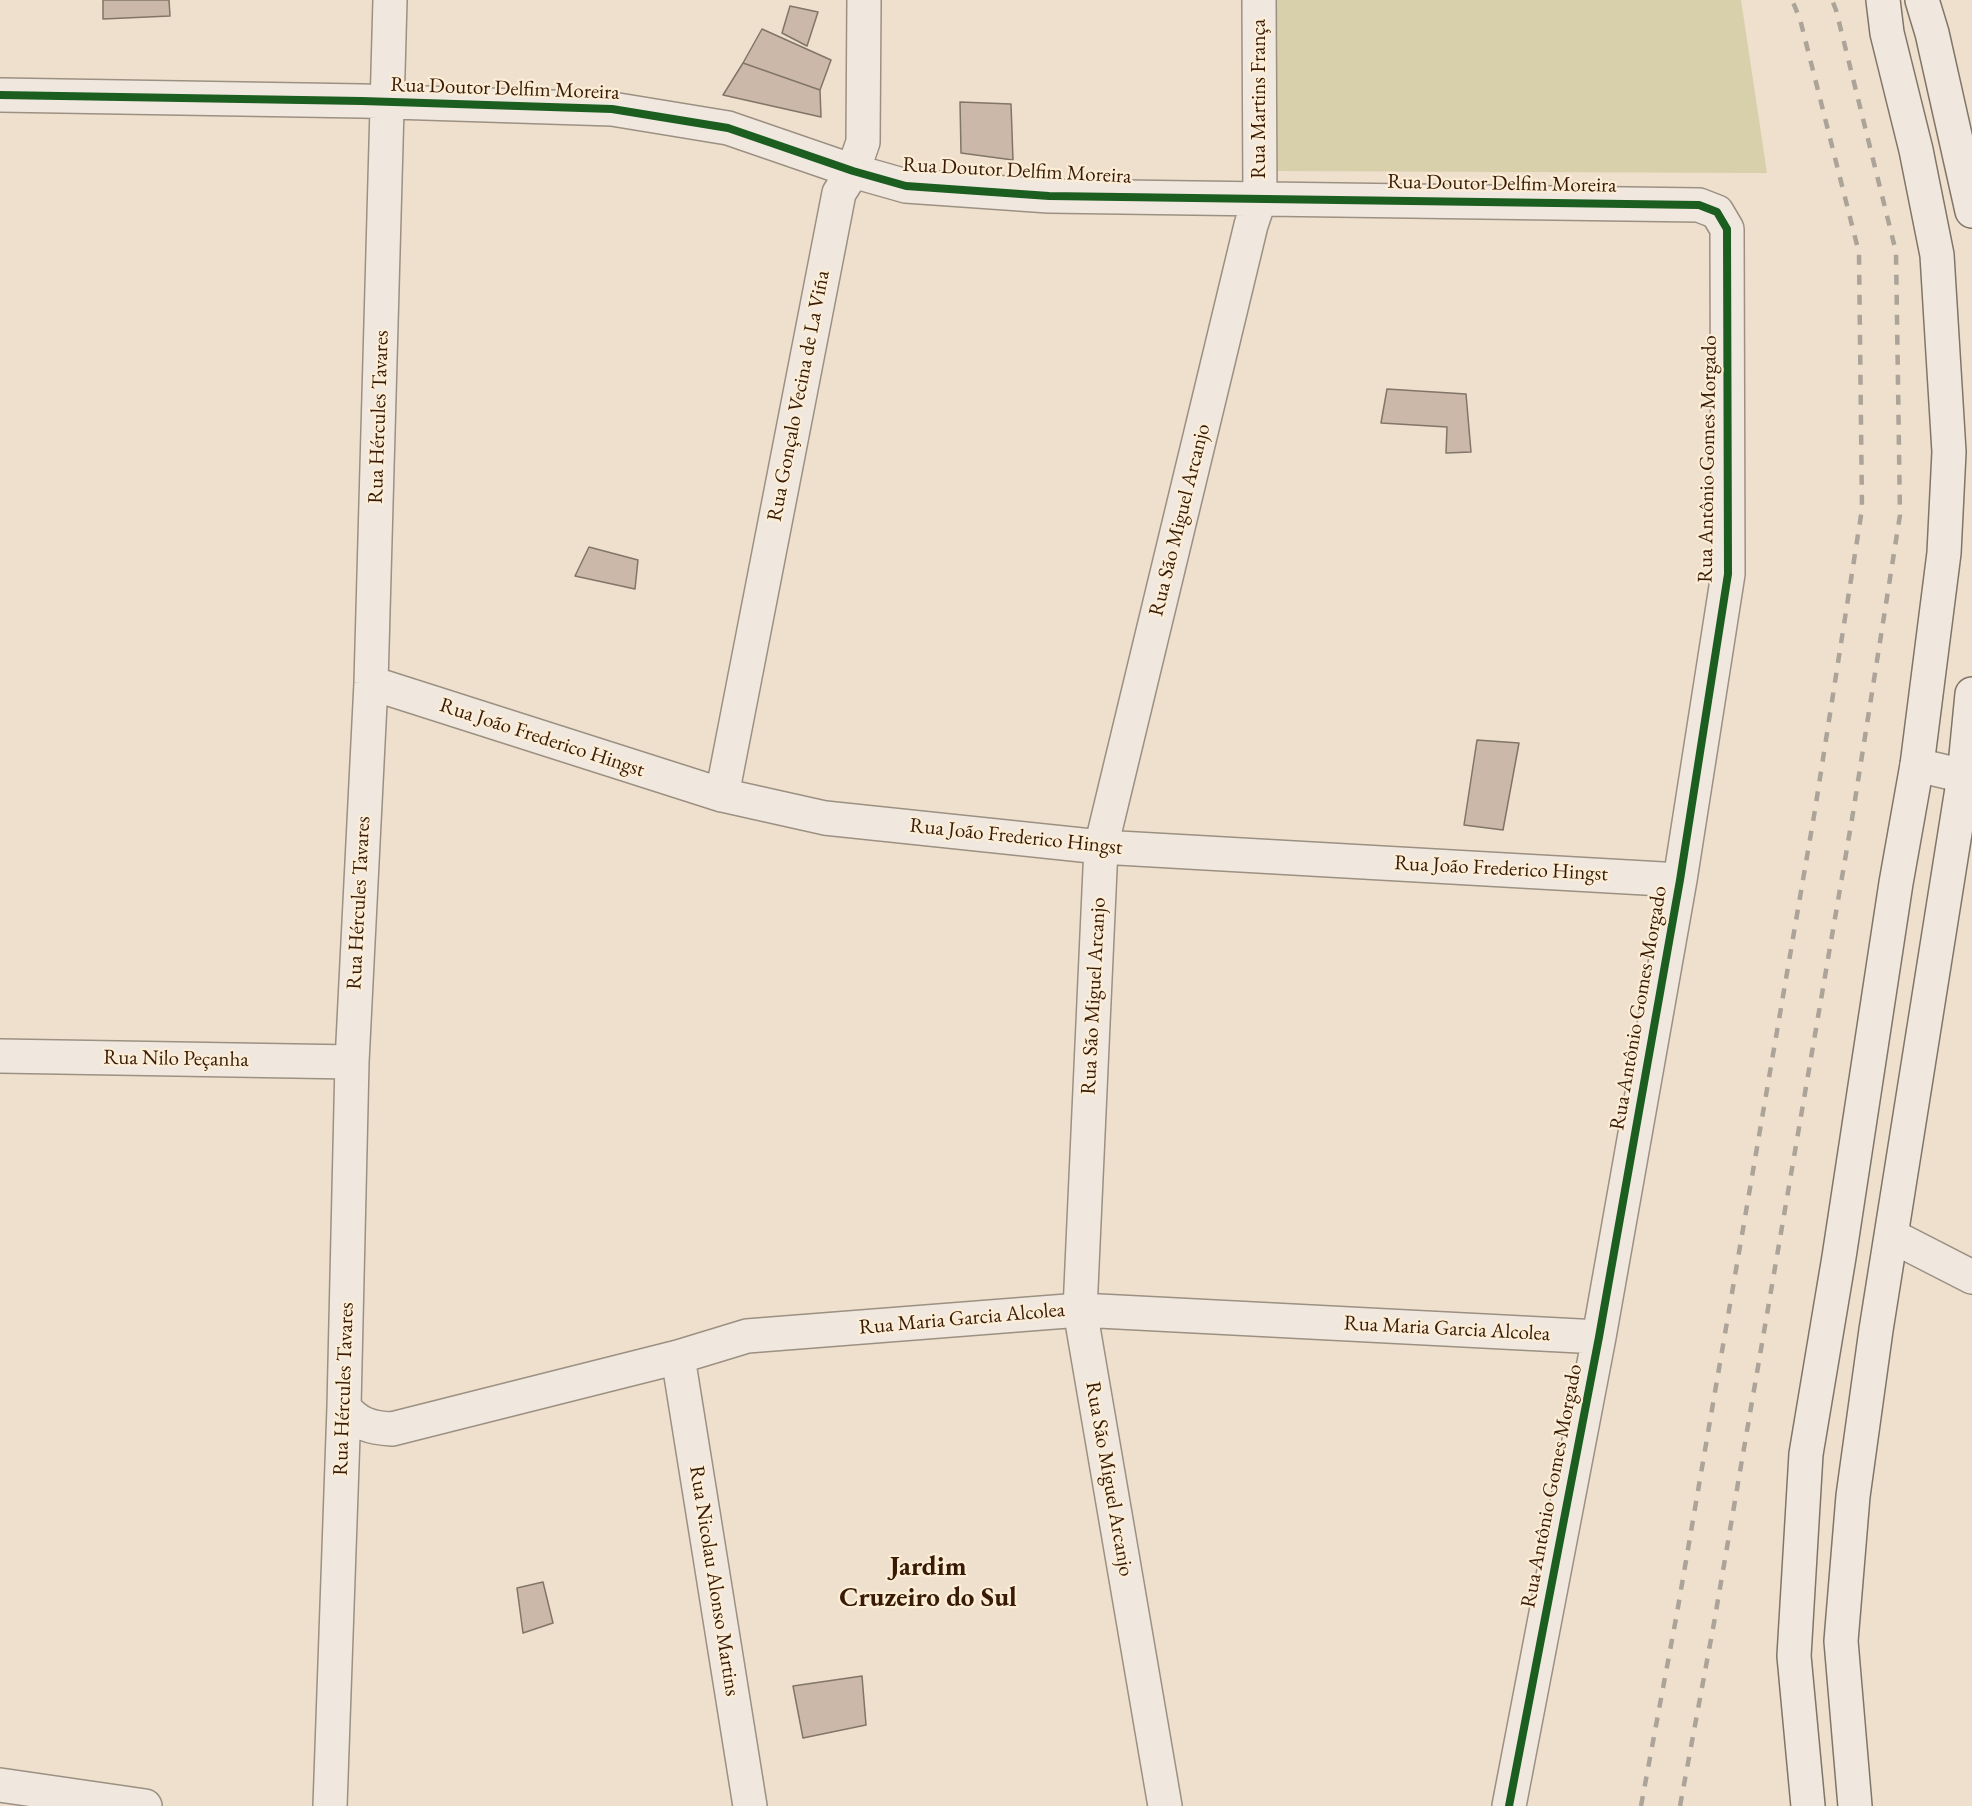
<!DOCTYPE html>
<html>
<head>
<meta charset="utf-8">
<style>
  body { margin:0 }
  canvas { display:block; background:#eee0cd }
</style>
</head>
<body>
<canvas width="1972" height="1806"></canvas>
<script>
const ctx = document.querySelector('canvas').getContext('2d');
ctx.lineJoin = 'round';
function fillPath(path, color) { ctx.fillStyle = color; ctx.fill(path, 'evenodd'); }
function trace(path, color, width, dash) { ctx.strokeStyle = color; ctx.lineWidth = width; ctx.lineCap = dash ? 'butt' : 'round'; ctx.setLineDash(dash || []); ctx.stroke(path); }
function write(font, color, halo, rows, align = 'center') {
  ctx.font = font + ' "EB Garamond",serif'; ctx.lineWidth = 4.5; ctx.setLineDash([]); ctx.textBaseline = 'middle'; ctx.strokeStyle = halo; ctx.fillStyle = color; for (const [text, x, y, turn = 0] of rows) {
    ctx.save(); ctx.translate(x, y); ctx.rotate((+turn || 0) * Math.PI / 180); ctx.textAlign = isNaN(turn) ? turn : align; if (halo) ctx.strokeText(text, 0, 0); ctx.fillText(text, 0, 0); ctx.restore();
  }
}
fillPath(new Path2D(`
  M1272,0H1741L1767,173L1270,171Z`), '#d7d0aa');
const building = new Path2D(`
  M103,0H169L170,16L103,19Z
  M790,6L818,12L807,46L782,33Z
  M762,29L831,60L820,90L743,63Z
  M743,63L820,90L821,117L723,95Z
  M960,102L1011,104L1013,160L961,153Z
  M1387,389L1466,394L1471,452L1446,453L1447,427L1381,423Z
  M589,547L638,560L635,589L575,576Z
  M1477,740L1519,743L1503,830L1464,825Z
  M543,1582L553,1623L523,1633L517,1588Z
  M862,1676L866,1725L803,1738L793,1686Z`);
fillPath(building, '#cbb8a8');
trace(building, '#817568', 1.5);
const minor = new Path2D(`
  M0,95L362,101L612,109L728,128L853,171L906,186L1049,196L1699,205L1717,212L1727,229L1728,574L1680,880L1599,1337L1509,1806
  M371,683L722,795L825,818L1101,847L1680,880
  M1917,765L1964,776L1972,780
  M722,795L839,193L853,171L863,142L864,0
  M0,1056L352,1062
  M1892,1236L1972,1277
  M678,1357L750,1806
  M344,1407C357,1424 371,1428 392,1429L678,1357L747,1336L1080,1310L1599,1337
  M0,1785L145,1806
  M330,1806L344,1407L352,1062L371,683L390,0
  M1165,1806L1080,1310L1101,847L1251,225L1260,198L1259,0`);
const secondary = new Path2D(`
  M1922,0L1932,33L1972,211
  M1808,1806L1794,1656L1806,1454L1839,1257L1896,883L1917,765L1944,553L1949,452L1937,255L1916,150L1887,33L1883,0
  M1855,1806L1841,1641L1853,1496L1876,1330L1964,776L1972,694`);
trace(minor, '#9c9082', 36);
trace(secondary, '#817568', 36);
trace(minor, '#f0e8df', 33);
trace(secondary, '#f0e8df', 33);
trace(new Path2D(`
  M1641,1806L1677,1613L1815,810L1862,509L1859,253L1800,19L1792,0
  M1680,1806L1714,1623L1852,819L1900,515L1896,252L1836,10L1832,0`), '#aca399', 4.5, [10, 10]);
trace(new Path2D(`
  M0,95L362,101L612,109L728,128L853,171L906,186L1049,196L1699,205L1717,212L1727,229L1728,574L1680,880L1599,1337L1509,1806`), '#1b5e20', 8);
write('21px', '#381a05', '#fcedd6', [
  ["Rua Doutor Delfim Moreira",505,89,2],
  ["Rua Martins França",1259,99,-90],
  ["Rua Doutor Delfim Moreira",1017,171,3],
  ["Rua Doutor Delfim Moreira",1502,184,1],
  ["Rua Gonçalo Vecina de La Viña",799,396,-79],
  ["Rua Hércules Tavares",379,417,-88],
  ["Rua Antônio Gomes Morgado",1708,459,-89],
  ["Rua São Miguel Arcanjo",1180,520,-76],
  ["Rua João Frederico Hingst",542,738,18],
  ["Rua João Frederico Hingst",1016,837,6],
  ["Rua João Frederico Hingst",1501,869,3],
  ["Rua Hércules Tavares",359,903,-87],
  ["Rua São Miguel Arcanjo",1094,996,-87],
  ["Rua Antônio Gomes Morgado",1639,1008,-80],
  ["Rua Nilo Peçanha",176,1059,1],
  ["Rua Maria Garcia Alcolea",962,1319,-5],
  ["Rua Maria Garcia Alcolea",1447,1329,3],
  ["Rua Hércules Tavares",344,1389,-88],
  ["Rua São Miguel Arcanjo",1109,1479,80],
  ["Rua Antônio Gomes Morgado",1552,1486,-79],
  ["Rua Nicolau Alonso Martins",714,1581,81]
]);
write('bold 27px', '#381a05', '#fcedd6', [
  ["Jardim",928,1568],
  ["Cruzeiro do Sul",928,1599]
]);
</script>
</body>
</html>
